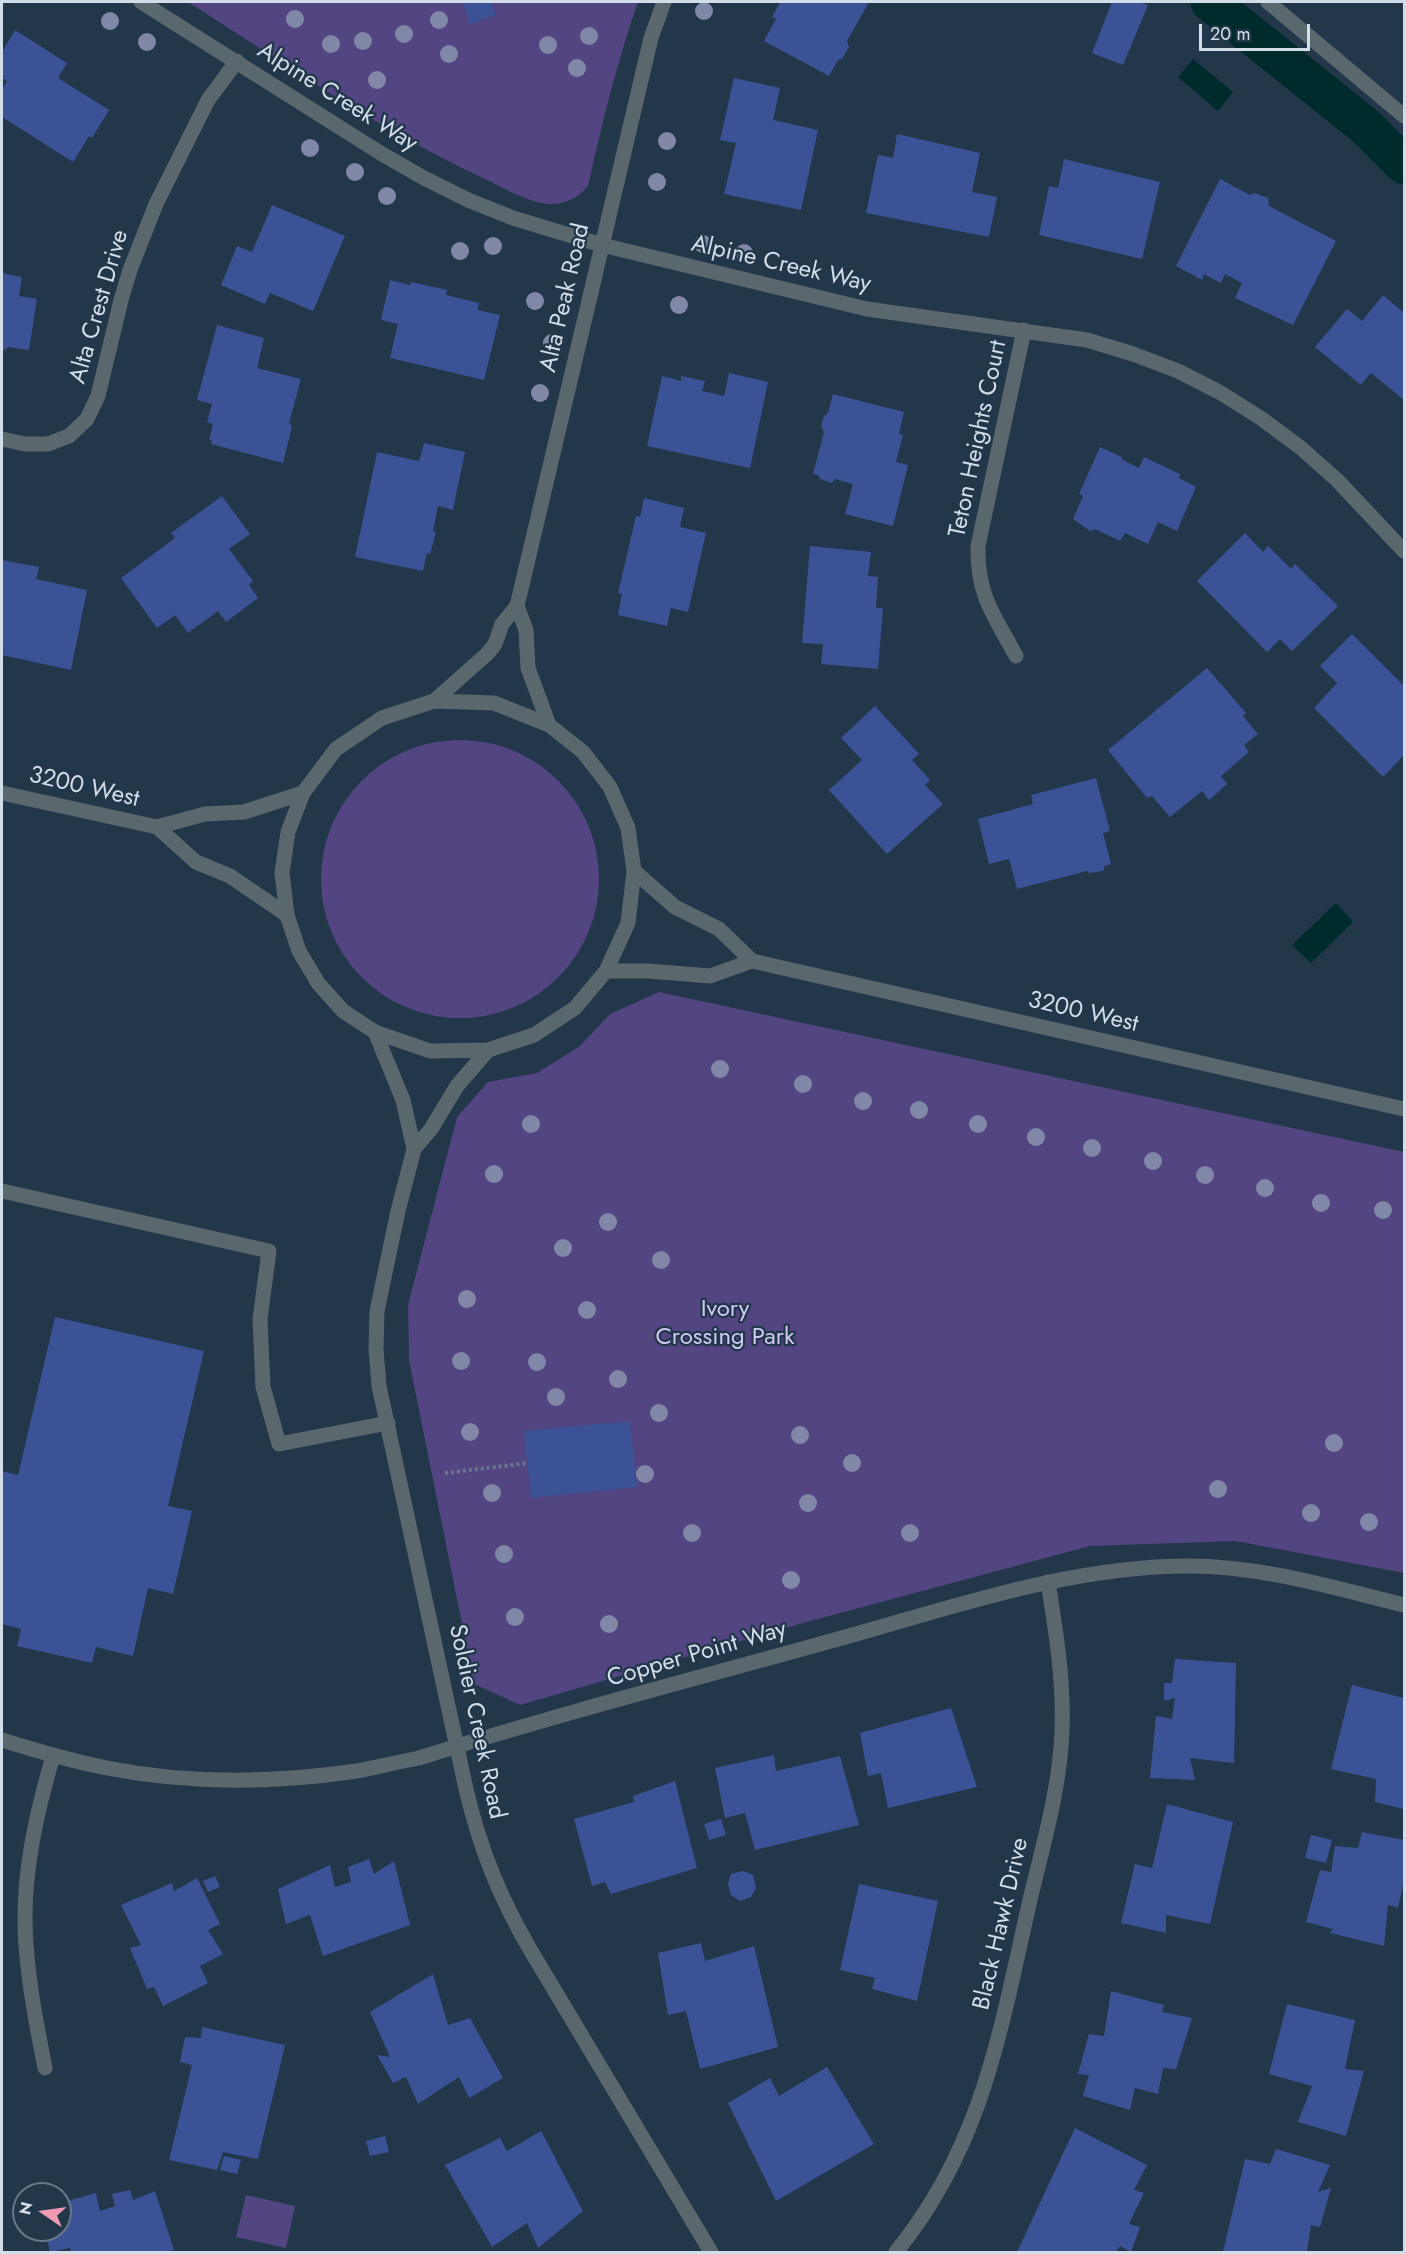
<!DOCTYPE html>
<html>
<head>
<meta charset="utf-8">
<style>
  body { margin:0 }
  #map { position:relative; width:1406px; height:2254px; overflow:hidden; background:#223749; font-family:Jost,sans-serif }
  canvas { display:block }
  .frame { position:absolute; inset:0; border:3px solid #d1dde9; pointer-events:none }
  .north { position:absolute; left:12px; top:2182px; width:60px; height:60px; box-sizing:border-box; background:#223749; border:2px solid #687989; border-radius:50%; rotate:283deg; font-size:16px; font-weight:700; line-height:24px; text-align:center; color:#d1dde9 }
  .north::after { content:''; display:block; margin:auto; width:21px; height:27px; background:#f19ab3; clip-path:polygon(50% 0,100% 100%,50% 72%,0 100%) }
  .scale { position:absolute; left:1199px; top:24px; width:111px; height:27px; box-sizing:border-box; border:3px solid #d1dde9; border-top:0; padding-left:8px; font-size:18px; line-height:21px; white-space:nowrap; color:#d1dde9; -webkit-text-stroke:4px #223749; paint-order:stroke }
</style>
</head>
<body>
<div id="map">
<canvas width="1406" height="2254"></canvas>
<div class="frame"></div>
<div class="north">N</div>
<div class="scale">20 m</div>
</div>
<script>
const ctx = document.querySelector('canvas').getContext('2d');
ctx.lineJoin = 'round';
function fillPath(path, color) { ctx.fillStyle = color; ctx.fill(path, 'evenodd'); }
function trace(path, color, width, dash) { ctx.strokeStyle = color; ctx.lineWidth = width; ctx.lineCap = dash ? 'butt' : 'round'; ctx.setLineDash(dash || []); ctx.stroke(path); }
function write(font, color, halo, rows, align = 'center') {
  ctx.font = font + ' Jost,sans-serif'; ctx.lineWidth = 4.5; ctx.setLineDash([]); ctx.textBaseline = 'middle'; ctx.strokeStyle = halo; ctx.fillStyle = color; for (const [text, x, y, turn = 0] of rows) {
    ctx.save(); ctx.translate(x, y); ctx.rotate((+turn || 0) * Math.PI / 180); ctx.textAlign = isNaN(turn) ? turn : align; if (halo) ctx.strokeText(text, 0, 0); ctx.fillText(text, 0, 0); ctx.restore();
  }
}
fillPath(new Path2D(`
  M188,2H638C617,62 602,124 588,186C578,198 564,205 548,204C527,202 504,188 485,179C381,131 284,63 188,2Z
  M321 879a139 139 0 1 1 278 0a139 139 0 1 1-278 0Z
  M659,992L1404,1152V1573L1236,1541L1090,1546L803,1623L520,1705L474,1684L409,1360L408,1305L457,1117L488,1082L537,1073L580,1046L610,1014Z
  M246,2195L295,2206L286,2248L236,2237Z`), '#524581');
fillPath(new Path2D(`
  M1193,59L1233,92L1218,111L1178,77Z
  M1336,903L1353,922L1311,963L1292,945Z`), '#002b2d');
trace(new Path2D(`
  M1210,2L1365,126L1404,165`), '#002b2d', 39);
fillPath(new Path2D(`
  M463,2H491L496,15L470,24Z
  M780,2H869L847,41L849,47L842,59L838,60L829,76L764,41L776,19L772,17Z
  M1112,2H1139L1148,5L1123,65L1092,53Z
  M15,30L67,63L58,78L109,110L92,138L89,136L73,162L2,117V90L7,81L2,78V52Z
  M734,78L780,88L773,120L818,130L801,210L724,194L736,143L720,140Z
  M897,134L980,153L972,192L997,197L989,237L866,213L878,155L893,158Z
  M1064,159L1160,182L1142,259L1039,235L1049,186L1058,188Z
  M1220,179L1250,195L1255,193L1268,198L1269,206L1336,241L1293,325L1235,298L1242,283L1225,274L1221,283L1204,274L1202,280L1176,266Z
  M272,205L345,236L313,311L270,293L265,304L221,285L237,246L252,252Z
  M2,273L22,277L19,296L37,299L29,350L8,347L5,350H2Z
  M390,280L410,285L411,282L447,290L446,295L479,303L478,310L500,315L484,380L390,358L398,324L381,320Z
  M1383,295L1404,313V400L1371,373L1361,385L1315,347L1347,309L1362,321Z
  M217,325L264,338L257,368L301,379L289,423L292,426L283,463L211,444L212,440H209L213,424L207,422L212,404L197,400Z
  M729,373L768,382L750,468L647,446L662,376L681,381V376L705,381L702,391L724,396Z
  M833,394L904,412L899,434L903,435L896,462L908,465L893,526L845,514L853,484L835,479L832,483L820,479L818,475L813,474L824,432L821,426L824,416L828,413Z
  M424,443L465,452L453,510L438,506L433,531L436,532L430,554L427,553L423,571L355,557L377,452L419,461Z
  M1100,447L1122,457L1121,459L1139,468L1144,457L1180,474L1179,478L1196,487L1177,531L1158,522L1148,544L1125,533L1120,541L1095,529L1090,531L1073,519L1083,496L1079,494Z
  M222,496L250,534L229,549L253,581L249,585L258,598L226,622L218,611L188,633L175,615L157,628L121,578L175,538L171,533Z
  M644,498L684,508L680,527L706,533L688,612L671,608L667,626L618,615L622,594L618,593L636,516L640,517Z
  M1245,533L1263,552L1268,546L1291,569L1295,564L1338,606L1292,651L1280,639L1267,652L1197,581Z
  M810,546L871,552L868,576L878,577L876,608H883L878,669L821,664L823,644L802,643Z
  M2,560L39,567L36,579L87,590L71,670L2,655Z
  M1352,634L1404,686V755L1383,777L1314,708L1337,683L1320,666Z
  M1207,668L1246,713L1243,716L1258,734L1244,745L1249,752L1221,776L1227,784L1209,800L1202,791L1170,817L1152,796L1147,798L1108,750Z
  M875,706L919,754L912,760L930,780L925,785L943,804L887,854L829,790L862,760L841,738Z
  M1096,778L1110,831L1103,833L1111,864L1105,866L1103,871L1089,873L1087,871L1017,889L1009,859L989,864L978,819L1033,804L1031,795Z
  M55,1317L204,1351L168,1506L192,1511L173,1594L148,1588L133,1656L96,1647L92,1663L17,1646L21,1629L2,1624V1471L18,1475Z
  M630,1421L637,1487L531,1498L524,1431Z
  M1175,1659L1236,1663L1234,1763L1190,1758L1195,1780L1150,1778L1156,1716L1172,1719L1175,1698L1164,1701V1683H1172Z
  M1352,1685L1404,1698V1809L1375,1802L1376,1779L1331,1769Z
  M951,1708L977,1787L888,1808L881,1773L868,1776L860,1733Z
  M774,1755L776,1771L840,1756L859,1825L755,1850L745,1813L725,1818L715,1768Z
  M675,1781L697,1868L611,1894L605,1882L592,1886L574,1819L634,1802L633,1796Z
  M1167,1804L1233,1822L1210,1924L1166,1915V1933L1121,1923L1135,1864L1152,1868Z
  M721,1819L726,1835L709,1840L704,1824Z
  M1362,1832L1404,1840V1880L1398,1908L1388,1905L1384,1946L1330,1933L1333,1929L1306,1922L1320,1870L1331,1872L1335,1846L1358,1848Z
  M1311,1835L1332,1840L1326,1863L1305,1858Z
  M369,1859L374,1874L394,1861L410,1925L323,1956L310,1915L286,1924L278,1889L330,1865L335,1887L351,1882L348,1867Z
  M743,1871L753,1875L756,1888L751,1897L740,1901L731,1895L728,1884L731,1874Z
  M215,1876L220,1887L208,1892L203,1881Z
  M197,1878L220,1924L208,1930L223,1954L200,1966L208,1983L163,2006L154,1987L147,1989L130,1948L141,1945L121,1905L172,1883L174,1891Z
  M859,1884L938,1901L917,2001L872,1989L875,1978L840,1970Z
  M701,1943L705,1961L754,1946L778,2047L700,2069L686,2011L668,2015L658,1953Z
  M433,1974L448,2025L470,2018L503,2078L469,2098L459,2077L418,2104L406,2077L393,2083L377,2055L390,2057L370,2012Z
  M1111,1991L1164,2005L1162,2012L1192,2018L1176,2069L1163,2068L1158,2094L1135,2088L1130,2110L1083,2096L1089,2075L1078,2074L1089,2034L1104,2036Z
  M1287,2004L1355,2020L1345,2069L1364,2071L1346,2136L1298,2122L1312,2086L1269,2074Z
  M202,2027L285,2045L258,2159L223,2152L217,2170L169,2160L192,2065L180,2062L185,2037L201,2038Z
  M827,2067L874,2144L776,2201L728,2103L770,2078L779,2096Z
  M1075,2128L1147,2165L1134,2190L1144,2193L1129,2224L1140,2227L1131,2252L1120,2246L1116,2252H1017Z
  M541,2131L583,2211L538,2248L527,2223L492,2247L445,2165L500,2138L507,2151Z
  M385,2136L389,2152L370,2156L366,2141Z
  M1276,2149L1330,2165L1318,2192L1331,2188L1320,2227L1311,2225L1307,2252H1223L1245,2159L1270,2164Z
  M224,2156L241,2160L237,2174L220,2170Z
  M130,2190L133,2200L155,2191L174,2250L165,2252H71L70,2248L50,2252L45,2230H60V2203L96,2193L100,2211L115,2206L112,2194Z`), '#3c5297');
trace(new Path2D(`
  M445,1473L528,1463`), '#677888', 4, [3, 3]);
trace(new Path2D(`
  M141,2L382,154L424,178L468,200L513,218L602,245L867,309L1087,340L1133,354L1178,371L1221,393L1262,419L1301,448L1337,480L1404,551
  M1268,2L1404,116
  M2,439L25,444H48L69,436L87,419L98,396L121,300L130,270L156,204L208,100L237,61
  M517,606L526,630L528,668L549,725
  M1016,656C994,615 977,596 978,546L1024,330
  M434,701L487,654L495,644L502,624L517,606L651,38L664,2
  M2,793L157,827L205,814L244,812L303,793
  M157,827L196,862L230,876L287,915
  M634,871L675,907L719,929L752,961L1404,1109
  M606,971L628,923L634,871L628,828L610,787L583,752L549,725L494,703L434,701L382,718L336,749L303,793L288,832L282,873L287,915L299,951L318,983L343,1011L375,1032L430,1051L488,1050L534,1035L575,1008L606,971H648L710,976L752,961
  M375,1032L403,1100L414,1149
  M488,1050L457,1086L431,1129L414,1149L398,1211L377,1311L376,1349L379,1386L466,1789C480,1849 500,1898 531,1951L711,2252
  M2,1191L269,1251L260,1319L263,1387L279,1444L388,1423
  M2,1740C37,1751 71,1761 107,1768C188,1784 275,1783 357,1771C378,1767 398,1762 419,1758C555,1715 694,1679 831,1641C948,1609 1067,1566 1189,1566C1262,1566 1334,1588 1404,1605
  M45,2068C37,2027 29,1987 26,1945C21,1881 35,1818 53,1756
  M896,2252C983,2145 1000,2031 1030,1900C1043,1845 1060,1788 1062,1731C1064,1681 1056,1632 1048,1582`), '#5a686d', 15);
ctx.fillStyle = '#8187a6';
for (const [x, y] of [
  [704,11],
  [295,19],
  [439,20],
  [110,21],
  [404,34],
  [589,36],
  [363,41],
  [147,42],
  [331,44],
  [548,45],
  [449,54],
  [577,68],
  [377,80],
  [667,141],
  [310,148],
  [355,172],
  [657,182],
  [387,196],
  [703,244],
  [493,246],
  [460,251],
  [744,253],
  [535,301],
  [679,305],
  [552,343],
  [540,393],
  [720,1069],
  [803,1084],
  [863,1101],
  [919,1110],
  [531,1124],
  [978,1124],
  [1036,1137],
  [1092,1148],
  [1153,1161],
  [494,1174],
  [1205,1175],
  [1265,1188],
  [1321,1203],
  [1383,1210],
  [608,1222],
  [563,1248],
  [661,1260],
  [467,1299],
  [587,1310],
  [461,1361],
  [537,1362],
  [618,1379],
  [556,1397],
  [659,1413],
  [470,1432],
  [800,1435],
  [1334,1443],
  [852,1463],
  [645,1474],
  [1218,1489],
  [492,1493],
  [808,1503],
  [1311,1513],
  [1369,1522],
  [692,1533],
  [910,1533],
  [504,1554],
  [791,1580],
  [515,1617],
  [609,1624]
]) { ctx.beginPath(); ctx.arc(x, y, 9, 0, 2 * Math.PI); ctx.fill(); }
write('24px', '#d1dde9', '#223749', [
  ["Alpine Creek Way",337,98,32],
  ["Alpine Creek Way",781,265,13],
  ["Alta Peak Road",566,298,-77],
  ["Alta Crest Drive",100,307,-74],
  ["Teton Heights Court",979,439,-78],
  ["3200 West",84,788,13],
  ["3200 West",1083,1013,13],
  ["Copper Point Way",697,1655,-16],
  ["Soldier Creek Road",476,1722,78],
  ["Black Hawk Drive",1002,1924,-77]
]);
write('24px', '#cfc9f3', '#223749', [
  ["Ivory",725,1310],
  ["Crossing Park",725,1338]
]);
</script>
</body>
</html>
